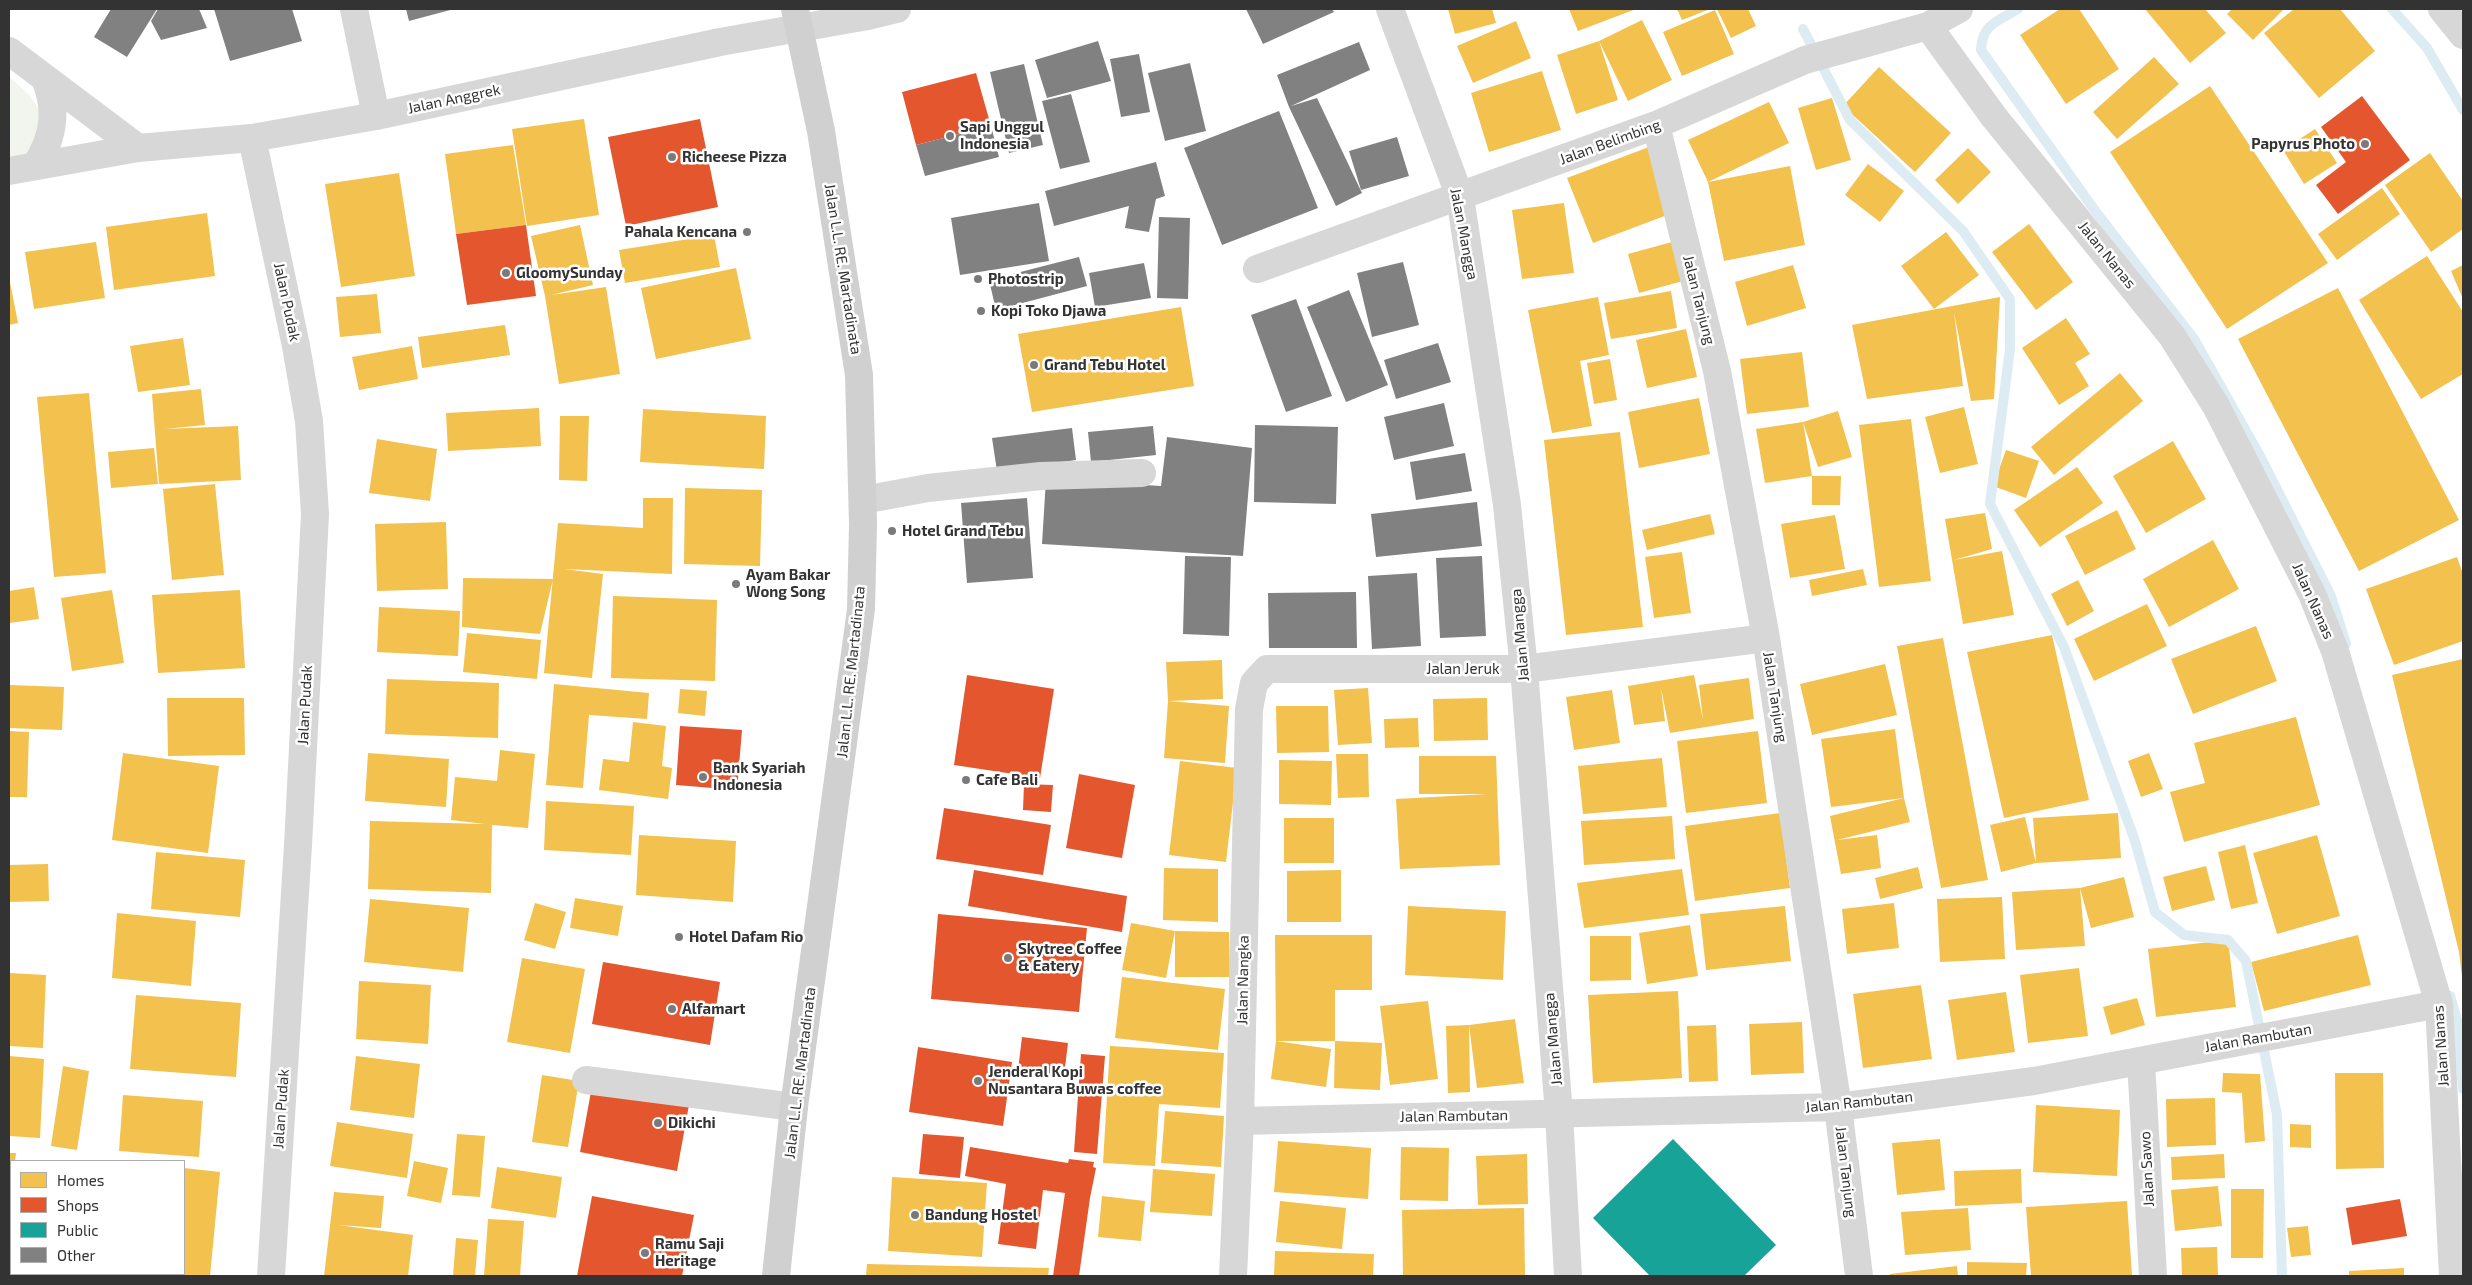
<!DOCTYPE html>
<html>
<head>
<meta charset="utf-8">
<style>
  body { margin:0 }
  #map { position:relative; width:2472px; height:1285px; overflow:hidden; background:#fff; font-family:"Exo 2",sans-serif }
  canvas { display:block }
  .frame { position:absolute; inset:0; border:10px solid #333; pointer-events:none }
  .legend { position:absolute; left:10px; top:1160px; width:175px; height:115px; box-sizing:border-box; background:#fff; border:1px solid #adadad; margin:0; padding:6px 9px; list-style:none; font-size:15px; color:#333 }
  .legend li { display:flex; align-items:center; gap:10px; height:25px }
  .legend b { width:25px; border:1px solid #adadad }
</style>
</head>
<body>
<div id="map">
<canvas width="2472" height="1285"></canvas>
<div class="frame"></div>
<ul class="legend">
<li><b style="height:14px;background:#f2c14e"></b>Homes</li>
<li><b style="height:14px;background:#e4572e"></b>Shops</li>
<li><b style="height:14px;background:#17a398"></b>Public</li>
<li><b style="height:14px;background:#818181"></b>Other</li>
</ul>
</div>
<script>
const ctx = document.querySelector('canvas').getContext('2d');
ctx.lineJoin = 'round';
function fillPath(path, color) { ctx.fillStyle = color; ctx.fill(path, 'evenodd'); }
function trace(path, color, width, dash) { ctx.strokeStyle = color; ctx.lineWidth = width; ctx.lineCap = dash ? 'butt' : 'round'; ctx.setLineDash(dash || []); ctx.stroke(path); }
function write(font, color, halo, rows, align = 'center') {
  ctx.font = font + ' "Exo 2",sans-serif'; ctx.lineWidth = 5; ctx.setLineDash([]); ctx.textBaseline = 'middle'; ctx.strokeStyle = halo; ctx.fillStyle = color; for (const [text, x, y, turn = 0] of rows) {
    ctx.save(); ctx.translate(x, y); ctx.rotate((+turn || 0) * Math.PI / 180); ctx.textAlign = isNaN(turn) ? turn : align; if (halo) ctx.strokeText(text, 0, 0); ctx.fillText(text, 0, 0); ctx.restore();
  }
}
fillPath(new Path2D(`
  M9,77C27,92 48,109 41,135C39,144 28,154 23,161L9,162Z`), '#f1f5ed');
fillPath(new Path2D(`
  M1448,9H1492L1496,23L1455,34Z
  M1569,9H1636L1578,31Z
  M1677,9H1710L1682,20Z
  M1717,9H1748L1756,26L1731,38Z
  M2060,9H2079L2119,69L2066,104L2020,35Z
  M2145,9H2205L2226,33L2190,63Z
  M2232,9H2284L2253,40L2227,14Z
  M2294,9H2340L2375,51L2319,98L2264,33Z
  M1715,10L1734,54L1682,76L1663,32Z
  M1642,20L1672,80L1628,101L1599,41L1618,100L1576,114L1557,55L1599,41Z
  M1516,21L1531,58L1473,83L1457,46Z
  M2154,57L2179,84L2117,139L2093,112Z
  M1879,67L1951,133L1915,172L1843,106Z
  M1542,71L1561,130L1489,152L1471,93Z
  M2210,86L2328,263L2227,329L2110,152Z
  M1832,98L1851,160L1816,170L1798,108Z
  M1769,102L1789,143L1708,182L1688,140Z
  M584,119L599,215L527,226L512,129Z
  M2315,129L2337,163L2304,184L2283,150Z
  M513,145L526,225L456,234L445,154Z
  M1649,147L1675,212L1593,243L1567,178Z
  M1968,148L1991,172L1958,204L1935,180Z
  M2430,153L2463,201V229L2431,252L2385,185Z
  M1868,164L1904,191L1880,222L1845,195Z
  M1790,166L1805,245L1724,261L1708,182Z
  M399,173L415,276L341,287L325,184Z
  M2382,188L2400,214L2337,260L2318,234Z
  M1564,203L1574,273L1522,279L1512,210Z
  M207,213L215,276L114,290L106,227Z
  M2029,224L2073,282L2036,310L1992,252Z
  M580,225L593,285L551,295L606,287L620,374L559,384L545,296L531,236Z
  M1946,232L1979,275L1934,309L1901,266Z
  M714,235L720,267L625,283L619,250Z
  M96,242L105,298L34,309L25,252Z
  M1672,242L1683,281L1639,293L1628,254Z
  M2427,256L2463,312V374L2421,399L2359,300Z
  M1793,265L1806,308L1747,326L1735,282Z
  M2463,265V299L2451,271Z
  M736,268L751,339L656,359L641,288Z
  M9,277L18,323L9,325Z
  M2338,288L2459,520L2359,571L2238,339Z
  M1671,291L1677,328L1611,339L1604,303Z
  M377,294L381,333L340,337L336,297Z
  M1598,297L1609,355L1580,361L1592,426L1552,433L1528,310Z
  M2000,297L1994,399L1971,401L1954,312L1963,386L1867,399L1852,325Z
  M1181,307L1194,386L1032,412L1018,334Z
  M2066,318L2090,354L2075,363L2089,386L2059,405L2022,348Z
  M505,325L510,355L422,368L418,337Z
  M1686,329L1697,377L1647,388L1636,340Z
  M183,338L190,385L138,392L130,346Z
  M412,346L418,379L359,390L352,357Z
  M1802,352L1809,407L1747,414L1740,359Z
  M1610,359L1617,400L1594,404L1587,363Z
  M2120,373L2143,401L2054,475L2031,447Z
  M201,389L205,425L164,429L238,426L241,480L159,484L152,394Z
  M89,393L106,573L54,577L37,397Z
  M1699,398L1710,454L1639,468L1628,412Z
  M1964,407L1978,464L1940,473L1925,417Z
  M539,408L541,446L448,451L446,413Z
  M643,409L766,416L764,469L640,462Z
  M1838,411L1852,457L1818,467L1803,422L1812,476H1841L1840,505H1812V476L1765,483L1756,429L1803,422Z
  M560,416H589L587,481L559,480Z
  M1911,419L1931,581L1879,587L1859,425Z
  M1620,432L1643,627L1566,635L1544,440Z
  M377,439L437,449L430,501L369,493Z
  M2173,441L2206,499L2146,533L2113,476Z
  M154,448L158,484L111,488L108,452Z
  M2006,450L2039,461L2026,498L1993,486Z
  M2077,467L2103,503L2040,547L2014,510Z
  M215,484L224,575L172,580L163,489Z
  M685,488L762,490L760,566L684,564Z
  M643,498H673L672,574L564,569L603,574L592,678L544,673L558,523L643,528Z
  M2117,510L2136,549L2085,575L2065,536Z
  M1985,513L1992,549L1954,560L2002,551L2014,615L1963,624L1945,519Z
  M1710,514L1715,534L1647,550L1642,530Z
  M1835,515L1845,569L1790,578L1781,524Z
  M446,522L448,589L377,591L375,524Z
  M2213,540L2239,589L2169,627L2143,579Z
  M1682,552L1691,613L1654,618L1645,557Z
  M2457,557L2463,574V641L2394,665L2366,589Z
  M1863,569L1867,585L1812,596L1809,580Z
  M463,578L553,579L540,634L462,627Z
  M2078,580L2094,611L2067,626L2051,594Z
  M34,587L39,619L9,623V591Z
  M112,590L124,663L72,671L61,598Z
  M240,590L245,668L158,673L152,595Z
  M613,596L717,600L715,681L611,678Z
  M2147,604L2167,646L2094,681L2074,639Z
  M379,607L460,611L458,656L377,652Z
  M2256,626L2277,681L2193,714L2171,659Z
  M467,633L541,640L537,679L463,672Z
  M2052,635L2089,800L2004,818L1967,652Z
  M1943,638L1988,880L1941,888L1897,646Z
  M2463,659V976H2462L2459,952L2392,675Z
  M1222,660L1223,699L1168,701L1166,662Z
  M1885,664L1897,715L1812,735L1800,684Z
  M1694,675L1703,720L1699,685L1749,678L1754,719L1670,733L1661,688L1665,721L1634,725L1628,686Z
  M387,679L499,683L498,738L385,734Z
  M554,684L649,693L647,719L589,715L583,788L546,785Z
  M9,685L64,687L62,730L9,728Z
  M1368,688L1372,743L1338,745L1334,690Z
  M680,689L707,691L705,716L678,713Z
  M1612,690L1620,743L1574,750L1566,697Z
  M167,698H244L245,755L168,756Z
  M1487,698L1488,740L1434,741L1433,699Z
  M1168,701L1229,706L1225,763L1164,758Z
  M1276,706H1328L1329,752L1277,753Z
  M2296,717L2320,805L2184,842L2170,792L2205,783L2194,743Z
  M1418,718L1419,747L1385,748L1384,719Z
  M633,722L666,726L662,766L672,768L668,799L599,790L603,759L629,762Z
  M1895,729L1904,798L1831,807L1821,739Z
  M9,731L29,732L27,797H9Z
  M1758,731L1767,803L1686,813L1677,741Z
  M500,750L535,754L528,828L492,825L491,893L368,889L370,821L485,824L451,820L455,777L497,781Z
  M123,753L219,766L208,853L112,840Z
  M368,753L449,759L446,807L365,801Z
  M2149,753L2163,789L2141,797L2128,761Z
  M1336,754H1368L1369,797L1338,798Z
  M1419,756H1496L1500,865L1400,869L1396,799L1488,794H1419Z
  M1662,758L1667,807L1583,814L1578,766Z
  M1279,760L1332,761L1331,805L1279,804Z
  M1180,761L1237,768L1226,862L1169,855Z
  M1904,798L1910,822L1837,840L1877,835L1881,868L1841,874L1830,816Z
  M546,801L634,806L631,855L544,850Z
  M1780,813L1790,888L1695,901L1685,826Z
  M2118,813L2121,858L2036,863L2001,872L1990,825L2025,817L2036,863L2033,818Z
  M1672,816L1675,859L1584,865L1581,821Z
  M1284,818H1334V863H1284Z
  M639,835L736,841L733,902L636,895Z
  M2317,835L2340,916L2277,934L2253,853Z
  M2245,845L2258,903L2231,909L2218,852Z
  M156,852L245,860L240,917L151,909Z
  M48,864L49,901L9,902V865Z
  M2206,866L2215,900L2172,911L2163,877Z
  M1918,867L1923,888L1880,899L1875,878Z
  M1164,868L1218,869V922L1163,920Z
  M1682,869L1689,915L1584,928L1577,883Z
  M1341,870V922H1287V871Z
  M2124,877L2134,917L2091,928L2080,888L2085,946L2016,950L2012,892L2080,888Z
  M2002,897L2005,959L1940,962L1937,899Z
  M575,898L623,906L618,936L570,928Z
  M370,899L469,908L463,972L364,962Z
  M535,903L566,912L555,949L524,940Z
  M1894,903L1899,948L1847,954L1842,909Z
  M1408,906L1506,911L1503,980L1405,975Z
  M1785,906L1791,961L1706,970L1700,914Z
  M117,913L196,921L191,986L112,978Z
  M1131,923L1175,931L1166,978L1122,970Z
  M1690,925L1698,976L1647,984L1639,933Z
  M1175,931L1229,932L1230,977H1175Z
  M1275,935H1372V990H1335V1041L1382,1043L1380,1090L1334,1088L1335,1041H1276Z
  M2358,935L2371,985L2264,1011L2251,962Z
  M1590,936H1631V980L1590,981Z
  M2228,940L2236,1007L2156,1017L2148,949Z
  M522,958L585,969L570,1053L507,1042Z
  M2079,968L2088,1036L2028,1043L2020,975Z
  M9,973L46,975L43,1048L9,1046Z
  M1122,977L1225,989L1218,1050L1115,1038Z
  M359,981L431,985L428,1044L356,1039Z
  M1921,985L1932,1059L1863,1068L1853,994Z
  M1678,991L1682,1078L1593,1083L1588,995Z
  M2006,992L2015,1052L1957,1060L1948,1000Z
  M136,995L241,1003L236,1077L130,1069Z
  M2137,998L2145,1025L2111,1035L2103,1007Z
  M1428,1001L1438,1079L1390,1085L1380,1006Z
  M1515,1019L1524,1083L1477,1088L1469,1025Z
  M1802,1022L1804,1073L1751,1075L1749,1024Z
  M1469,1025L1470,1092L1448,1093L1446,1026Z
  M1716,1025L1718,1081L1689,1082L1687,1026Z
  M1276,1041L1331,1049L1326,1087L1271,1079Z
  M1110,1046L1224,1053L1220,1108L1159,1104L1155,1166L1103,1163Z
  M9,1056L44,1059L40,1138L9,1136Z
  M356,1056L420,1064L414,1118L350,1110Z
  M63,1066L89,1071L77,1150L51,1146Z
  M2223,1073L2260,1074L2265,1141L2245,1143L2242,1093L2222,1092Z
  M2335,1073H2383L2384,1168L2336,1169Z
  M542,1075L579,1081L568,1147L532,1142Z
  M123,1095L203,1101L199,1157L119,1151Z
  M2215,1098L2216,1145L2167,1147L2166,1099Z
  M2036,1105L2120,1110L2117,1176L2033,1172Z
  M1165,1111L1224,1116L1221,1167L1161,1163Z
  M337,1122L413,1134L407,1178L330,1166Z
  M2290,1124L2311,1125V1148L2290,1147Z
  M457,1134L485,1136L480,1197L452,1195Z
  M1940,1139L1945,1190L1897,1195L1892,1143Z
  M1278,1141L1371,1148L1368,1199L1274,1192Z
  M1401,1147L1449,1148L1448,1201L1400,1200Z
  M9,1153H16L15,1161H11V1226H9Z
  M1527,1154L1528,1204L1478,1205L1476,1156Z
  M2224,1154L2225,1178L2172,1180L2171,1157Z
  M414,1161L448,1168L441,1203L407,1196Z
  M497,1167L562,1177L556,1218L491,1208Z
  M184,1168L220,1172L210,1276H109V1274H184Z
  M1153,1169L1215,1174L1212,1216L1150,1212Z
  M2021,1169L2022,1203L1955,1206L1954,1171Z
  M892,1177L987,1183L982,1257L888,1251Z
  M2218,1186L2222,1226L2175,1231L2171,1190Z
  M2231,1189H2264L2263,1258H2231Z
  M334,1192L384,1196L381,1228L338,1225L413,1235L408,1276H324Z
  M1102,1196L1145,1201L1141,1241L1098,1237Z
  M1280,1201L1346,1208L1342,1249L1276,1242Z
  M2127,1201L2132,1276H2031L2026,1207Z
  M1524,1208L1525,1276H1403L1402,1210Z
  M1968,1208L1971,1250L1905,1255L1901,1212Z
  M488,1219L524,1221L520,1276H484Z
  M2308,1226L2311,1255L2291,1257L2287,1228Z
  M456,1238L478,1240L475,1276H453Z
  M2217,1247L2218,1276H2182L2181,1248Z
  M1275,1251L1374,1254L1373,1276H1274Z
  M1967,1262L2027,1263L2026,1276H1967Z
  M867,1264L1049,1268L1048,1276H866Z
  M1957,1266L1958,1276H1890V1274Z
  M2404,1268V1276H2349V1271Z
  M38,1274H95V1276H38Z`), '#f2c14e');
fillPath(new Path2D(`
  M976,73L991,126L916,145L902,92Z
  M2362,96L2410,160L2338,214L2316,185L2346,162L2321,127Z
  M700,119L718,207L626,226L608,137Z
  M526,225L536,296L467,305L456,234Z
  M967,675L1054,689L1040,778L954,765Z
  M680,726L742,730L737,790L676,785Z
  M1079,774L1135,785L1122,858L1066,848Z
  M1024,784L1053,785L1051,812L1023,810Z
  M944,808L1051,825L1043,875L936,859Z
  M974,870L1127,896L1122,932L968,906Z
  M938,914L1087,928L1079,1012L931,999Z
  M603,962L720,982L710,1045L592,1024Z
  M1022,1037L1068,1043L1064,1076L1018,1070Z
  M918,1047L1012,1062L1003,1126L909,1112Z
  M1081,1054L1105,1056L1097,1154L1074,1152Z
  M592,1086L689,1105L677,1171L580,1152Z
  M923,1134L964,1137L960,1178L919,1174Z
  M970,1147L1068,1163L1069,1159L1094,1162L1093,1167L1096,1168L1090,1198L1079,1276H1053L1065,1193L1043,1190L1036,1249L998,1244L1006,1184L965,1176Z
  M592,1196L694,1215L682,1276H577Z
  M2400,1199L2407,1236L2352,1245L2346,1208Z`), '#e4572e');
fillPath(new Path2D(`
  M1673,1139L1776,1245L1744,1276H1650L1593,1218Z`), '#17a398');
trace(new Path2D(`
  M2018,9C1998,21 1982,24 1981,50L2093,208L2194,339L2260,456L2331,596L2346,644
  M2392,9L2427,48L2463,110
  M1803,29L1850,120L1963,231L2010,299V349L1990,504L2064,647L2134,838L2155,912L2184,935L2228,940L2246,961L2277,1115L2282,1276
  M2450,996L2457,1020L2463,1089`), '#ddebf3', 10);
fillPath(new Path2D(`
  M111,9H157L127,57L94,37Z
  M158,9H199L207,28L161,40L151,21Z
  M214,9H292L302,41L230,61Z
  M406,9H454L409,21Z
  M1246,9H1332L1334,12L1263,44Z
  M1098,41L1111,81L1047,98L1035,60Z
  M1359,42L1370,70L1291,106L1317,98L1362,193L1336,206L1289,107L1277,75Z
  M1139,54L1150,112L1121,117L1110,59Z
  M1190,63L1206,131L1165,141L1148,73Z
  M1024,64L1043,145L1009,153L990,72Z
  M1071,94L1090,162L1060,169L1042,101Z
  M1279,111L1318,208L1222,245L1184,148Z
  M991,126L999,157L925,176L916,145Z
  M1397,137L1409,176L1361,190L1349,151Z
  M1156,162L1165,196L1156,199L1149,232L1125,228L1129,206L1054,226L1045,191Z
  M1039,203L1049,261L960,275L951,218Z
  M1159,217L1190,218L1188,299L1157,298Z
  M1079,257L1087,286L996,310L989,280Z
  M1403,262L1419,325L1372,337L1357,273Z
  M1144,263L1151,298L1095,307L1089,273Z
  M1349,290L1388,385L1346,402L1307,307Z
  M1296,299L1332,396L1286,412L1251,315Z
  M1438,343L1451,382L1396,399L1384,360Z
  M1444,403L1454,446L1394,460L1384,417Z
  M1255,425L1338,427L1336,504L1254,502Z
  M1153,426L1156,455L1091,462L1088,432Z
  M1072,428L1076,460L997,471L992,438Z
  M1167,437L1252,448L1243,556L1042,544L1046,479L1161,486Z
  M1465,453L1472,491L1416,500L1410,462Z
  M1027,498L1033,578L967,583L961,503Z
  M1477,502L1482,546L1376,557L1371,514Z
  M1185,556L1231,557L1229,636L1183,634Z
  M1482,556L1486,636L1440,638L1436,558Z
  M1417,573L1421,646L1372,649L1368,576Z
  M1356,592L1357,648H1269L1268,593Z`), '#818181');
trace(new Path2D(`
  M354,9L376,116
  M1390,9L1460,197L1507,505L1524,669L1559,1114L1568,1276
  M1928,26L1994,117L2172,336L2216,406L2312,594L2335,651L2439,1004L2453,1276
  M1656,125L1717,371L1766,638L1838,1107L1859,1276
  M252,138L296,346L309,421L315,514L298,845L271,1276
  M1257,269L1656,125L1805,60L1928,26L1959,9
  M863,500L928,488L1041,476L1142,473
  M2141,1061L2153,1276
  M586,1080L794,1107
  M1240,1121L1838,1107L2034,1081L2439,1004
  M1233,1276L1240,1121L1249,709L1254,683L1267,669H1524L1766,638`), '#d7d7d7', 28);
trace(new Path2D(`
  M2442,9L2463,35
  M9,51L138,148
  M36,165C54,137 58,110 45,79
  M9,171L138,148L252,138L376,116L720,42L868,16L897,9`), '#d7d7d7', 28);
trace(new Path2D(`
  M776,1276L794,1107L861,609L863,524L859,375L821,131L795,9`), '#d0d0d0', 28);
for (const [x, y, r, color] of [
  [950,136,5,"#7a7a7a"],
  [2365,144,5,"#7a7a7a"],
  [672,157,5,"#7a7a7a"],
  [747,232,5,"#7a7a7a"],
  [506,273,5,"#7a7a7a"],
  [978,279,5,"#7a7a7a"],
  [981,311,5,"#7a7a7a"],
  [1034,365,5,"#7a7a7a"],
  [892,531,5,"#7a7a7a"],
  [736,584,5,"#7a7a7a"],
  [703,777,5,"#7a7a7a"],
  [966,780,5,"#7a7a7a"],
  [679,937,5,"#7a7a7a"],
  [1008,958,5,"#7a7a7a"],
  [672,1009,5,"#7a7a7a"],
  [978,1081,5,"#7a7a7a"],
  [658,1123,5,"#7a7a7a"],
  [915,1215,5,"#7a7a7a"],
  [645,1253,5,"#7a7a7a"]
]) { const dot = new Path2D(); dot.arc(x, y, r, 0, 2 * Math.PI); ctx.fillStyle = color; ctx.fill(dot); trace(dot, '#fff', 2); }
write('15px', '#333', '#fff', [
  ["Jalan Anggrek",454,99,-12],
  ["Jalan Belimbing",1610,142,-20],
  ["Jalan Mangga",1464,234,79],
  ["Jalan Nanas",2107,255,51],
  ["Jalan L.L. RE. Martadinata",843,269,81],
  ["Jalan Tanjung",1699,300,76],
  ["Jalan Pudak",287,302,78],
  ["Jalan Nanas",2313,601,66],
  ["Jalan Mangga",1520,635,-95],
  ["Jalan Jeruk",1463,669],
  ["Jalan L.L. RE. Martadinata",851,672,-84],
  ["Jalan Tanjung",1775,697,81],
  ["Jalan Pudak",305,705,-87],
  ["Jalan Nangka",1243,980,-89],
  ["Jalan Rambutan",2258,1038,-10],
  ["Jalan Mangga",1553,1039,-95],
  ["Jalan Nanas",2441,1046,-94],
  ["Jalan L.L. RE. Martadinata",800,1073,-83],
  ["Jalan Rambutan",1859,1102,-6],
  ["Jalan Pudak",281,1109,-86],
  ["Jalan Rambutan",1454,1116,-1],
  ["Jalan Sawo",2147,1169,-93],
  ["Jalan Tanjung",1846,1172,83]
]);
write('bold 15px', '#333', '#fff', [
  ["Sapi Unggul",960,127],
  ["Indonesia",960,144],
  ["Papyrus Photo",2355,144,"right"],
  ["Richeese Pizza",682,157],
  ["Pahala Kencana",737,232,"right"],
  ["GloomySunday",516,273],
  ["Photostrip",988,279],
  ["Kopi Toko Djawa",991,311],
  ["Grand Tebu Hotel",1044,365],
  ["Hotel Grand Tebu",902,531],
  ["Ayam Bakar",746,575],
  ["Wong Song",746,592],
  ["Bank Syariah",713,768],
  ["Indonesia",713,785],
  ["Cafe Bali",976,780],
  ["Hotel Dafam Rio",689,937],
  ["Skytree Coffee",1018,949],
  ["& Eatery",1018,966],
  ["Alfamart",682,1009],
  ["Jenderal Kopi",988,1072],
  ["Nusantara Buwas coffee",988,1089],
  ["Dikichi",668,1123],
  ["Bandung Hostel",925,1215],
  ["Ramu Saji",655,1244],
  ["Heritage",655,1261]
], 'left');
</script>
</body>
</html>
